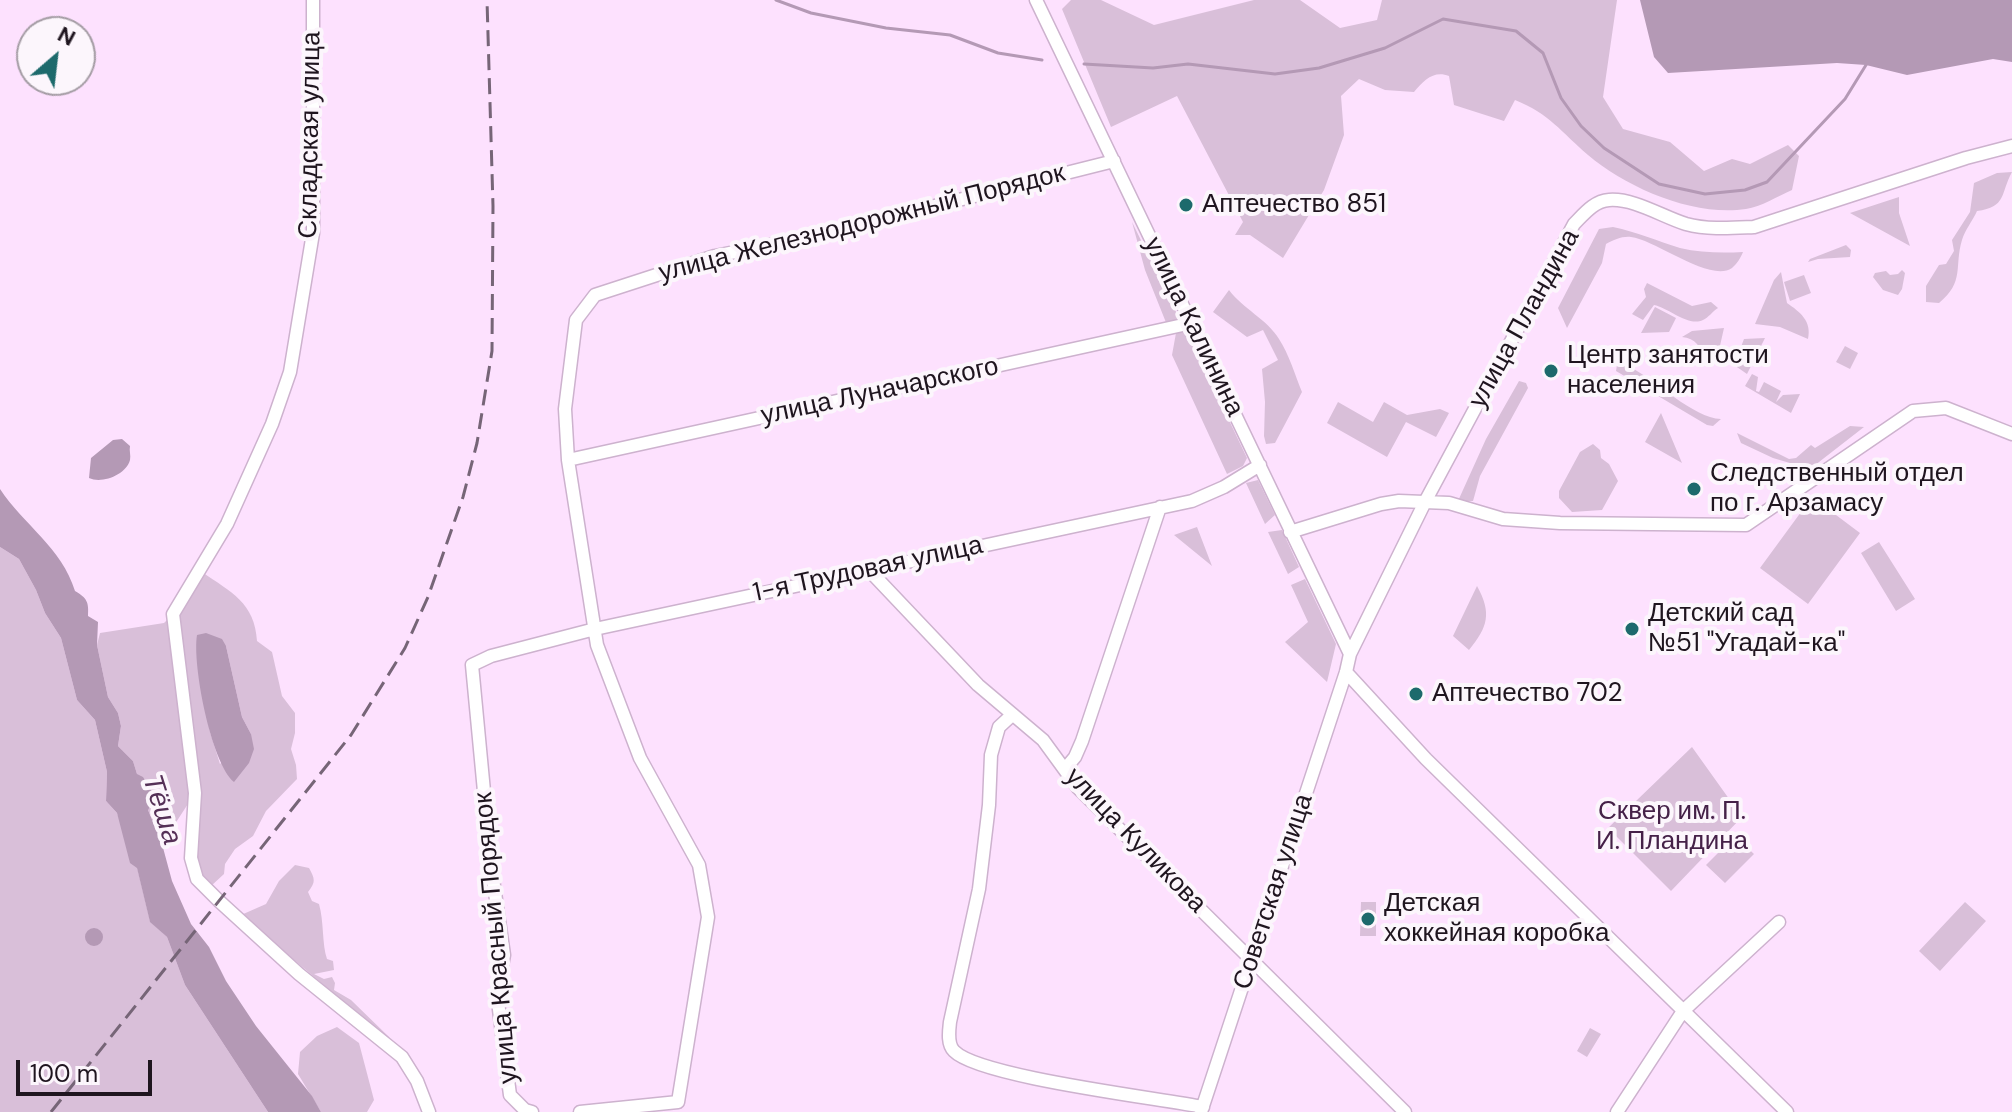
<!DOCTYPE html>
<html>
<head>
<meta charset="utf-8">
<style>
  body { margin:0 }
  #map { position:relative; width:2012px; height:1112px; overflow:hidden; background:#fde1fe; font-family:"DM Sans",sans-serif }
  canvas { display:block }
  .north { position:absolute; left:16px; top:16px; width:80px; height:80px; box-sizing:border-box; background:#fcf6fc; border:2px solid #a49ca4; border-radius:50%; rotate:28deg; font-size:22px; font-weight:700; line-height:32px; text-align:center; color:#1f151f }
  .north::after { content:''; display:block; margin:auto; width:28px; height:36px; background:#1d6a6c; clip-path:polygon(50% 0,100% 100%,50% 72%,0 100%) }
  .scale { position:absolute; left:16px; top:1060px; width:136px; height:36px; box-sizing:border-box; border:4px solid #1f151f; border-top:0; padding-left:10px; font-size:24px; line-height:28px; white-space:nowrap; color:#1f151f; -webkit-text-stroke:6px #fcf6fc; paint-order:stroke }
</style>
</head>
<body>
<div id="map">
<canvas width="2012" height="1112"></canvas>
<div class="north">N</div>
<div class="scale">100 m</div>
</div>
<script>
const ctx = document.querySelector('canvas').getContext('2d');
ctx.lineJoin = 'round';
function fillPath(path, color) { ctx.fillStyle = color; ctx.fill(path, 'evenodd'); }
function trace(path, color, width, dash) { ctx.strokeStyle = color; ctx.lineWidth = width; ctx.lineCap = dash ? 'butt' : 'round'; ctx.setLineDash(dash || []); ctx.stroke(path); }
function write(font, color, halo, rows, align = 'center') {
  ctx.font = font + ' "DM Sans",sans-serif'; ctx.lineWidth = 8; ctx.setLineDash([]); ctx.textBaseline = 'middle'; ctx.strokeStyle = halo; ctx.fillStyle = color; for (const [text, x, y, turn = 0] of rows) {
    ctx.save(); ctx.translate(x, y); ctx.rotate((+turn || 0) * Math.PI / 180); ctx.textAlign = isNaN(turn) ? turn : align; if (halo) ctx.strokeText(text, 0, 0); ctx.fillText(text, 0, 0); ctx.restore();
  }
}
fillPath(new Path2D(`
  M1071,0H1101L1154,25L1254,0H1300L1340,28L1377,20L1382,0H1617L1603,97L1623,129L1670,142L1704,171L1732,159L1750,164L1788,145L1799,156L1792,190C1778,196 1761,207 1746,209C1694,217 1627,188 1588,155C1561,132 1550,114 1515,100L1504,121L1454,105L1449,76C1434,70 1424,80 1414,92L1385,90L1359,79L1341,96L1344,135L1324,190L1283,258L1250,235H1235L1243,222L1177,96L1111,127L1062,9Z
  M2012,172C2000,194 2007,207 1977,211C1973,220 1965,230 1962,240C1954,266 1965,282 1939,303L1926,302V286L1939,265L1946,264L1954,251L1952,240L1970,212L1974,183L1997,173Z
  M1899,197V213L1910,246L1850,213Z
  M1132,222L1181,322L1167,325L1145,270Z
  M1613,227C1637,232 1657,241 1680,248C1701,253 1723,253 1743,252C1741,257 1737,264 1732,268C1710,283 1656,240 1631,237C1622,236 1614,240 1606,244L1602,263L1567,328L1558,308L1599,229Z
  M1846,245L1851,250L1850,257L1818,259L1808,262L1810,259Z
  M1902,270L1905,273L1902,289L1898,295L1883,290L1873,277L1875,273L1886,271L1890,275L1898,274Z
  M1781,272L1787,303C1800,312 1812,321 1808,339L1780,327L1755,324L1774,280Z
  M1804,275L1811,293L1790,301L1784,282Z
  M1647,283L1692,306L1711,302L1718,308C1713,311 1708,318 1703,320C1688,327 1669,308 1654,305L1643,320L1632,314L1646,297L1644,289Z
  M1229,290C1243,309 1267,319 1279,339C1289,354 1295,375 1302,392L1275,443L1266,444L1264,436L1265,402L1262,369L1278,360L1263,330L1247,337L1213,312Z
  M1655,307L1676,318L1669,332L1641,333Z
  M1724,328L1717,359H1703C1702,347 1695,338 1682,337L1692,331Z
  M1186,330L1247,458L1243,466L1227,474L1172,355L1176,333Z
  M1765,338L1747,374L1734,365L1744,339Z
  M1845,346L1858,353L1850,369L1836,362Z
  M1633,356L1630,367C1656,380 1693,418 1721,419L1713,426L1707,425L1616,371L1617,365Z
  M1752,374L1758,377L1756,391L1759,392L1764,382L1781,391L1776,402L1783,395L1800,394L1791,413L1745,386Z
  M1519,381L1526,383L1528,388L1480,476L1473,501H1458L1486,439Z
  M1338,402L1373,422L1384,402L1407,415L1440,409L1449,413L1436,437L1406,422L1387,457L1327,423Z
  M1661,413L1682,463L1645,442Z
  M1850,426L1864,427L1810,469L1773,458L1741,443L1737,433L1789,459L1796,458L1811,445L1815,448Z
  M1593,444L1600,450L1601,458L1609,464L1618,481L1602,510L1572,512L1559,498V491L1580,452Z
  M1258,480L1275,515L1265,524L1246,483Z
  M1812,497L1860,533L1808,604L1760,568Z
  M1197,527L1212,566L1174,535Z
  M1282,530L1299,567L1288,574L1268,532Z
  M1879,542L1915,599L1896,611L1861,553Z
  M0,547L19,559L36,590L45,613L61,638L77,700L95,720L107,772L106,801L117,813L137,867L150,921L167,937L185,985L268,1112H0Z
  M202,572C231,592 255,603 257,641L272,652L282,696L295,713V733L291,749L296,765L297,779L266,811L253,836L235,849L225,864L224,874L211,886L206,883L197,862L176,618ZM226,646L242,717L251,734L220,764L210,732L200,674Z
  M1305,579L1336,644L1327,682L1285,642L1308,622L1291,585Z
  M1477,586C1492,613 1488,627 1469,650L1453,636Z
  M173,614L195,793L162,844L148,810L133,761L118,746L121,726L118,713L108,697L97,645L100,633L164,623Z
  M1692,747L1742,817L1671,891L1608,828Z
  M1735,836L1754,854L1725,883L1706,865Z
  M295,865L309,868C315,879 316,882 308,892L312,901L319,904C324,921 322,945 327,959L333,961L334,970L314,974L324,979L332,977L335,983L334,990L351,1000L389,1037L390,1041L241,915L266,904L279,881Z
  M1361,902H1376V936H1360Z
  M1965,902L1986,921L1940,971L1919,951Z
  M337,1027L359,1043L374,1100L367,1112H321L298,1074L300,1052L317,1036Z
  M1590,1028L1601,1034L1587,1057L1577,1051Z`), '#d9bfd9');
fillPath(new Path2D(`
  M1640,0H2012V62L1993,59L1907,75L1866,65L1837,63L1668,73L1654,57Z
  M122,439L130,446C129,451 131,455 130,460C126,475 102,484 89,478L91,458L113,440Z
  M0,489C23,524 62,548 75,591C87,598 89,602 88,616L98,622L97,645L108,697L118,713L121,726L118,746L133,761L137,774L143,777L155,797L148,810L162,844L172,881L191,924L209,947L226,981L256,1026L312,1096L321,1112H268L185,985L167,937L150,922L137,868L130,863L117,813L106,801L107,772L95,720L77,700L61,638L45,613L36,590L19,559L0,547Z
  M206,633L222,639L226,646L242,717L251,734L254,749L249,763L234,782C211,763 192,664 197,635Z
  M85 937a9 9 0 1 1 18 0a9 9 0 1 1-18 0Z`), '#b499b5');
trace(new Path2D(`
  M776,0L811,13L886,28L950,35L998,53L1042,60
  M1084,64L1153,68L1188,64L1275,74L1319,68L1385,48L1443,19L1516,31L1543,53L1561,98L1581,126L1604,148L1659,184L1705,194L1745,190L1767,182L1845,99L1866,65`), '#b499b5', 3);
const minor = new Path2D(`
  M313,0V233L290,372L272,424L227,524L173,614L195,793L191,858L197,879L219,901L299,974L402,1057L417,1081L429,1112
  M1036,0L1350,654
  M568,460L1192,323
  M1290,532L1381,504L1399,501L1449,503L1503,519L1560,523L1746,525L1913,411L1946,408L2012,434
  M868,569L978,685L1043,740L1078,788L1405,1112
  M1346,672L1426,759L1787,1112
  M1012,715L999,727L991,755L989,805L979,889L950,1022C949,1031 947,1044 954,1051C979,1077 1158,1098 1203,1107
  M1065,769L1075,757L1082,741L1160,507
  M678,1102L708,917L699,865L640,758L597,645L568,460L565,409L576,320L595,295L715,256L819,235L1114,161
  M532,1112L525,1110L510,1095L497,994L504,955L491,865L472,665L491,656L595,629L1192,501L1224,487L1260,465
  M580,1112L678,1102
  M1201,1112L1346,672L1350,654L1426,500L1574,224C1584,214 1594,201 1609,200C1634,198 1663,217 1686,224C1708,230 1732,228 1754,227L1966,158L2012,146
  M1617,1112L1683,1011L1779,922`);
trace(minor, '#cdb2ce', 15);
trace(minor, '#fff', 12);
trace(new Path2D(`
  M51,1112L351,735L405,648L428,597L463,497L477,443L492,351L493,206L487,0`), '#766577', 3, [16, 8]);
for (const [x, y, r, color] of [
  [1186,205,8,"#1d6a6c"],
  [1551,371,8,"#1d6a6c"],
  [1694,489,8,"#1d6a6c"],
  [1632,629,8,"#1d6a6c"],
  [1416,694,8,"#1d6a6c"],
  [1368,919,8,"#1d6a6c"]
]) { const dot = new Path2D(); dot.arc(x, y, r, 0, 2 * Math.PI); ctx.fillStyle = color; ctx.fill(dot); trace(dot, '#fcf6fc', 3); }
write('26px', '#1f151f', '#fcf6fc', [
  ["Складская улица",311,135,-89],
  ["улица Железнодорожный Порядок",862,224,-14],
  ["улица Пландина",1525,319,-61],
  ["улица Калинина",1193,327,64],
  ["улица Луначарского",880,392,-12],
  ["1-я Трудовая улица",868,570,-12],
  ["улица Куликова",1135,841,46],
  ["Советская улица",1274,892,-72],
  ["улица Красный Порядок",497,938,-95]
]);
write('26px', '#1f151f', '#fcf6fc', [
  ["Аптечество 851",1202,205],
  ["Центр занятости",1567,356],
  ["населения",1567,386],
  ["Следственный отдел",1710,474],
  ["по г. Арзамасу",1710,504],
  ["Детский сад",1648,614],
  ["№51 \"Угадай-ка\"",1648,644],
  ["Аптечество 702",1432,694],
  ["Детская",1384,904],
  ["хоккейная коробка",1384,934]
], 'left');
write('26px', '#452148', '#fcf6fc', [
  ["Сквер им. П.",1672,812],
  ["И. Пландина",1672,842]
]);
write('italic 28px', '#553057', '#fcf6fc', [
  ["Тёша",161,810,72]
]);
</script>
</body>
</html>
